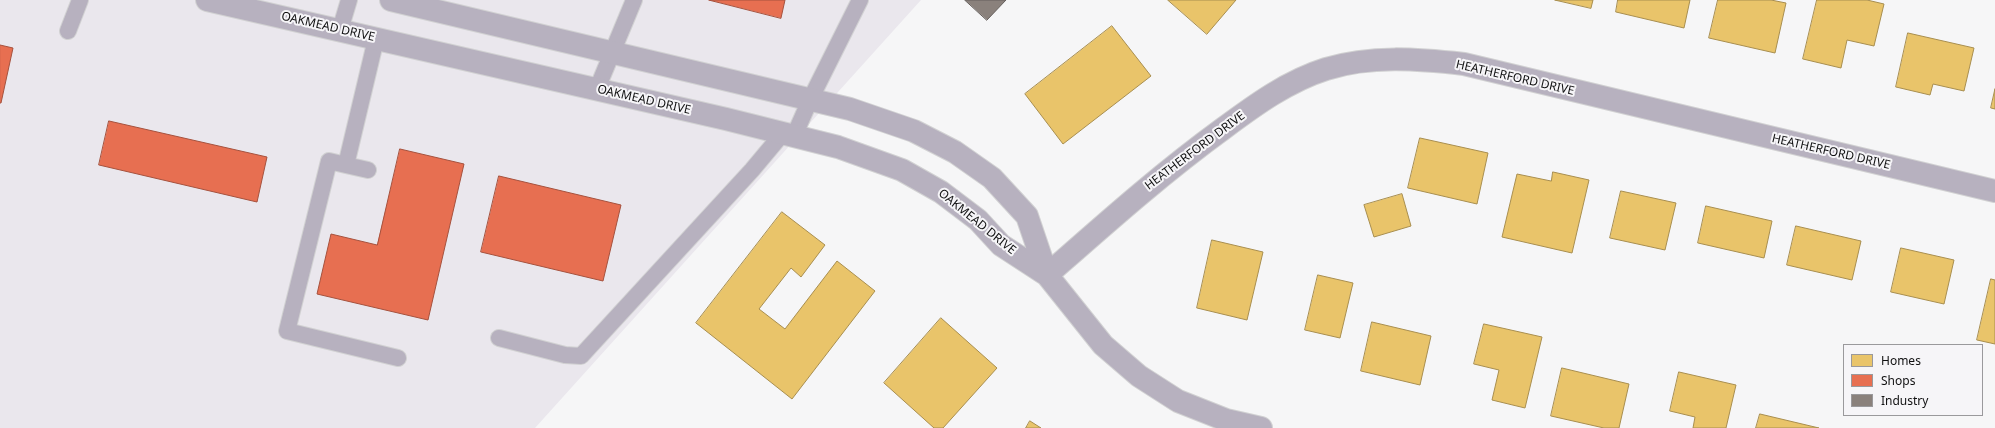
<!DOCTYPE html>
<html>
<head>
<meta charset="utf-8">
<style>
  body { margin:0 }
  #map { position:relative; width:1995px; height:428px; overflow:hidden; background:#f6f6f7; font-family:"Noto Sans",sans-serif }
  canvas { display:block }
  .legend { position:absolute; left:1843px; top:344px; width:140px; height:72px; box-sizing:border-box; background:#f6f5f8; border:1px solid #9a999c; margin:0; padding:5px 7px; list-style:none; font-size:12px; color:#101011 }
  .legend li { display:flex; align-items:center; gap:8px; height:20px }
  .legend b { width:20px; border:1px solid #9a999c }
</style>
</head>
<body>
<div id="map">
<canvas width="1995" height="428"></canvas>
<ul class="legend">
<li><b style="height:11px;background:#e9c46a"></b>Homes</li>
<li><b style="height:11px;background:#e76f51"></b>Shops</li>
<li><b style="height:11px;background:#8a817c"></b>Industry</li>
</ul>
</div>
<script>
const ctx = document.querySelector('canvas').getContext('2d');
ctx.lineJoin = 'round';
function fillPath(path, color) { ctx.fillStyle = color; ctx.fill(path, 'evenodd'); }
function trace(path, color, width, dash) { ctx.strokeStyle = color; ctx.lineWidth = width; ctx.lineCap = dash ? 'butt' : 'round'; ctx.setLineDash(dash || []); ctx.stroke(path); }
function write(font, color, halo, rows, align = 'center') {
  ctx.font = font + ' "Noto Sans",sans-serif'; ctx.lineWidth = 4; ctx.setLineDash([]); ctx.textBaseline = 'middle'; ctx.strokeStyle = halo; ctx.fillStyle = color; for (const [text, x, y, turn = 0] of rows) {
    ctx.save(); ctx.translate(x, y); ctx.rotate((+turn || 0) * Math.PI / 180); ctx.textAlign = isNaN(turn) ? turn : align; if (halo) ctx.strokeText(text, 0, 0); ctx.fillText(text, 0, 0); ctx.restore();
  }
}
fillPath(new Path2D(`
  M0,0H921L535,428H0Z`), '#eae7ed');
const homes = new Path2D(`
  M1168,0H1236L1207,34Z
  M1555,0H1593L1591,8Z
  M1618,0H1690L1684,28L1616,12Z
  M1718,0H1771L1786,3L1775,53L1709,38Z
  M1817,0H1867L1884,4L1874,46L1847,40L1841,68L1803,59Z
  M1112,26L1151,76L1063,144L1025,94Z
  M1908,33L1974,48L1964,91L1933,84L1930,95L1896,87Z
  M1995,89V109L1991,108Z
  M1420,138L1488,153L1477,204L1408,188Z
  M1553,172L1589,180L1572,253L1502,237L1517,174L1551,181Z
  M1621,191L1676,203L1665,250L1610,238Z
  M1402,194L1411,226L1374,237L1364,205Z
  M1706,206L1772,221L1764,258L1698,243Z
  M782,212L825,245L801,277L791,268L759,309L785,329L837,261L875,291L792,399L696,323Z
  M1796,226L1861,241L1852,280L1787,265Z
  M1212,240L1263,252L1247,320L1197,308Z
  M1901,248L1954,260L1944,304L1891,292Z
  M1318,275L1353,283L1340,338L1305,330Z
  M1991,279L1995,280V344L1977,340Z
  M941,318L997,368L943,428H934L884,383Z
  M1372,322L1431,336L1420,385L1361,371Z
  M1484,324L1542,337L1525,408L1492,400L1499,370L1474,364Z
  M1562,368L1629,384L1619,428H1604L1551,416Z
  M1679,372L1736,385L1726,428H1693L1695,417L1670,411Z
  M1760,414L1819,428H1756Z
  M1030,421L1041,428H1026Z`);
fillPath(homes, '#e9c46a');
trace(homes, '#a88e4f', 1);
const shops = new Path2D(`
  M709,0H785L781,18Z
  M0,45L13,48L1,103H0Z
  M109,121L267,157L257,202L99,165Z
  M400,149L464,164L428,320L317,294L331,234L377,245Z
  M499,176L621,205L603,281L481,252Z`);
fillPath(shops, '#e76f51');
trace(shops, '#a6523e', 1);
const industry = new Path2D(`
  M965,0H1006L987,20Z`);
fillPath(industry, '#8a817c');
trace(industry, '#655f5c', 1);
const lane = new Path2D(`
  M340,30L349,0
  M68,31L80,0
  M597,89L634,0
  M794,136L810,100L860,0
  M346,165L329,161L287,331L398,358
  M368,170L346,165L376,39
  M499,338L565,355L581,356L752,170L783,133`);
const street = new Path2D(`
  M207,0L726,119L838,147L902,170L941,192L978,220L1001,245L1047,275L1103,345L1139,376L1178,401L1226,420L1261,428
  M391,0L850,109L914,131L955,152L992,178L1027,216L1047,275
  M1047,275C1105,224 1162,173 1224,128C1255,105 1288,81 1326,69C1371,55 1418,59 1464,64L1995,191`);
trace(lane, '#d1d1d2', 18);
trace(street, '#d1d1d2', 24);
trace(lane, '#b7b1bf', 16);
trace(street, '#b7b1bf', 22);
write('12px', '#101011', '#f6f5f8', [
  ["OAKMEAD DRIVE",328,27,13],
  ["HEATHERFORD DRIVE",1515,78,13],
  ["OAKMEAD DRIVE",644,100,13],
  ["HEATHERFORD DRIVE",1195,151,-37],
  ["HEATHERFORD DRIVE",1831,152,13],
  ["OAKMEAD DRIVE",977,222,39]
]);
</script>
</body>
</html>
